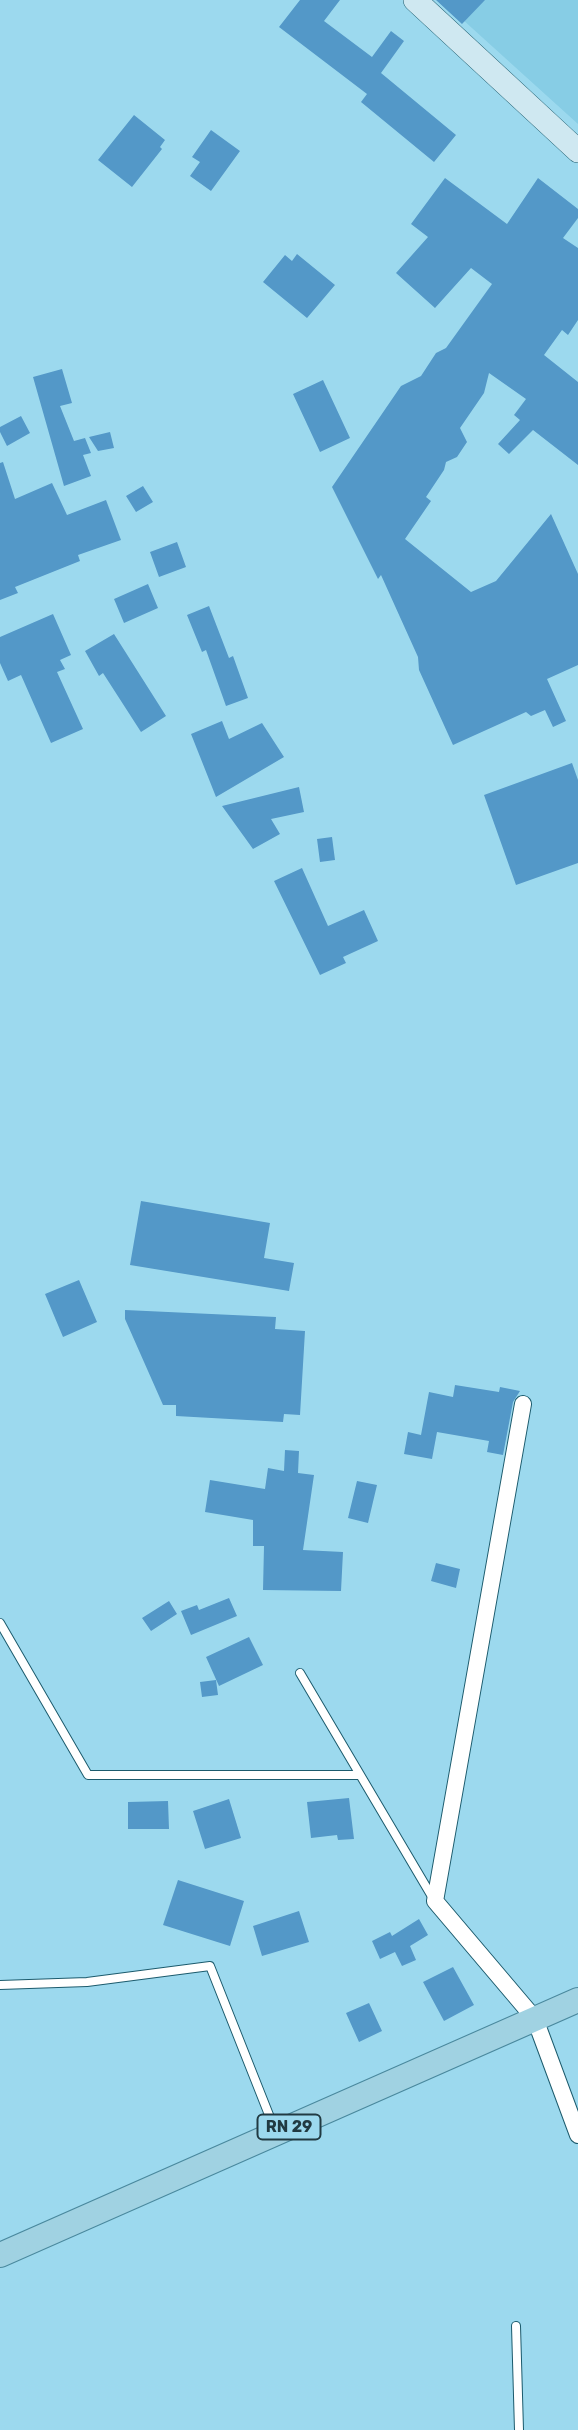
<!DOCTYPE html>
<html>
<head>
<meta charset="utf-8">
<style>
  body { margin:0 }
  canvas { display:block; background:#9cd9ee }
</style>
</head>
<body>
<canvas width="578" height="2430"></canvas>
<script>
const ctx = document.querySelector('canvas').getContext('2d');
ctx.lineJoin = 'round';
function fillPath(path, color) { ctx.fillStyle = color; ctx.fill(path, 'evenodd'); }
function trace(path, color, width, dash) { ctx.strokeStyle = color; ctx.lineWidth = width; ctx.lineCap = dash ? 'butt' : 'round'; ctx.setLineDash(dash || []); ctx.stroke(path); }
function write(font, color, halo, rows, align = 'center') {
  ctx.font = font + ' Rubik,sans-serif'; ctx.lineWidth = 5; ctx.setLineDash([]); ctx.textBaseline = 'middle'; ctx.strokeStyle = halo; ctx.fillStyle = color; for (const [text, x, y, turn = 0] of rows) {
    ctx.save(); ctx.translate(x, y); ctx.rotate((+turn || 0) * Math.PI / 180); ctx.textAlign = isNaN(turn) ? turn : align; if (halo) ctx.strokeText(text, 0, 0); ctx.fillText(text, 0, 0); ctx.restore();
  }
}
fillPath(new Path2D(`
  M441,0H578V124Z`), '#87cde5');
fillPath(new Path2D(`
  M300,0H340L324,21L372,57L391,31L404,41L381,73L456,135L434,162L361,102L367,94L279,27Z
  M436,0H485L462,24Z
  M134,115L165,140L160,147L162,149L132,187L98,160Z
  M211,130L240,151L211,191L190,176L200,162L192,157Z
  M445,178L507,224L538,178L578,209V218L563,238L578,248V320L568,335L562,330L544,355L578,382V465L533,430L509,454L498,444L520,420L514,415L526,399L489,373L484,393L460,428L467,442L457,457L446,462L444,470L426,497L431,501L405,539L471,592L496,581L551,514L578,574V665L547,679L566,721L553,727L545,710L531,716L526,712L453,745L419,670L418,657L381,575L378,579L332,487L401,386L421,376L436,353L446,348L492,284L471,268L435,308L396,273L428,237L411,224Z
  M297,254L335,285L307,318L263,282L285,255L292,261Z
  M62,369L72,403L60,406L74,441L85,438L91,453L83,455L91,476L64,486L33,377Z
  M323,380L350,438L320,452L293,394Z
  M21,416L30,433L7,446L0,432V427Z
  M110,432L114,448L98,451L89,437Z
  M3,462L15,499L52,483L67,515L106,500L121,540L78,555L80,561L15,587L18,593L0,600V463Z
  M143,486L153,502L136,512L126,496Z
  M177,542L186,567L159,577L150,552Z
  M148,584L158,608L124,623L114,599Z
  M209,606L229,658L233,656L248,698L226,706L206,650L202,652L187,615Z
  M53,614L71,655L60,660L65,669L57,672L83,729L51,743L21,675L8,681L0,663V637Z
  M114,634L166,716L141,732L103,673L99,676L85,651Z
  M222,721L229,739L262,723L284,757L216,797L191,734Z
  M572,763L578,780V863L516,885L484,795Z
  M299,787L304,812L271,819L280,834L253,849L222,806Z
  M332,837L335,860L320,862L317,839Z
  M302,868L328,926L364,910L378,941L343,957L346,963L320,975L274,881Z
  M141,1201L270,1223L264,1258L294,1263L289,1291L130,1265Z
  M79,1280L97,1322L63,1337L45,1294Z
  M125,1310L276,1317L275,1329L305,1331L300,1415L284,1414L283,1422L176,1416V1405H163L125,1319Z
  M455,1385L499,1392L500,1387L520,1391L513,1402L503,1455L487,1452L489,1441L437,1432L432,1459L404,1454L408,1432L421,1435L429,1392L453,1397Z
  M285,1450L299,1451L298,1473L314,1475L303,1550L343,1552L341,1591L263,1590L264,1546H253V1520L205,1512L210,1480L265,1489L268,1468L284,1471Z
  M357,1481L377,1485L368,1523L348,1518Z
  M436,1563L460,1569L456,1588L431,1581Z
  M229,1598L237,1616L191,1635L181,1611L197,1605L199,1610Z
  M169,1601L177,1614L151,1631L142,1618Z
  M249,1637L263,1665L219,1686L206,1657Z
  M216,1680L218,1695L202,1697L200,1682Z
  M349,1798L354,1839L338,1840L337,1835L311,1838L307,1802Z
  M229,1799L241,1838L205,1849L193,1811Z
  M168,1801L169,1829H128V1802Z
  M178,1880L244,1901L230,1946L163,1925Z
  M299,1911L309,1942L262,1956L253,1926Z
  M419,1919L428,1935L410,1946L416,1960L402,1966L395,1952L380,1959L372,1941L390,1932L392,1936Z
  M453,1967L474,2005L444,2021L423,1982Z
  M369,2003L382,2031L359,2042L346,2013Z`), '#5398c8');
const service = new Path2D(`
  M0,1623L88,1775H360
  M300,1673L434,1900
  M0,1985L87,1982L210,1966L275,2130
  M516,2326L519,2430`);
const minor = new Path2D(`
  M523,1404L435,1901L535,2019L578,2135`);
const secondary = new Path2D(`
  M415,0L578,151`);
const primary = new Path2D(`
  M0,2255L578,2000`);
trace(service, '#1c5b6d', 10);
trace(minor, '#1c5b6d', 18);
trace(secondary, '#1c5b6d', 24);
trace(primary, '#4a899e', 26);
trace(service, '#fff', 8);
trace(minor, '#fff', 16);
trace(secondary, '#cfe8f1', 23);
trace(primary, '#a0d2e2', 24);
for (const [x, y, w] of [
  [289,2127,63]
]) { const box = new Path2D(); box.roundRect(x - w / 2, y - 12.5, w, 25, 5); ctx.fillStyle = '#9cd9ee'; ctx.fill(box); trace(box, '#213a42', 2); }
write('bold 16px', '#213a42', null, [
  ["RN 29",289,2127]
]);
</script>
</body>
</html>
